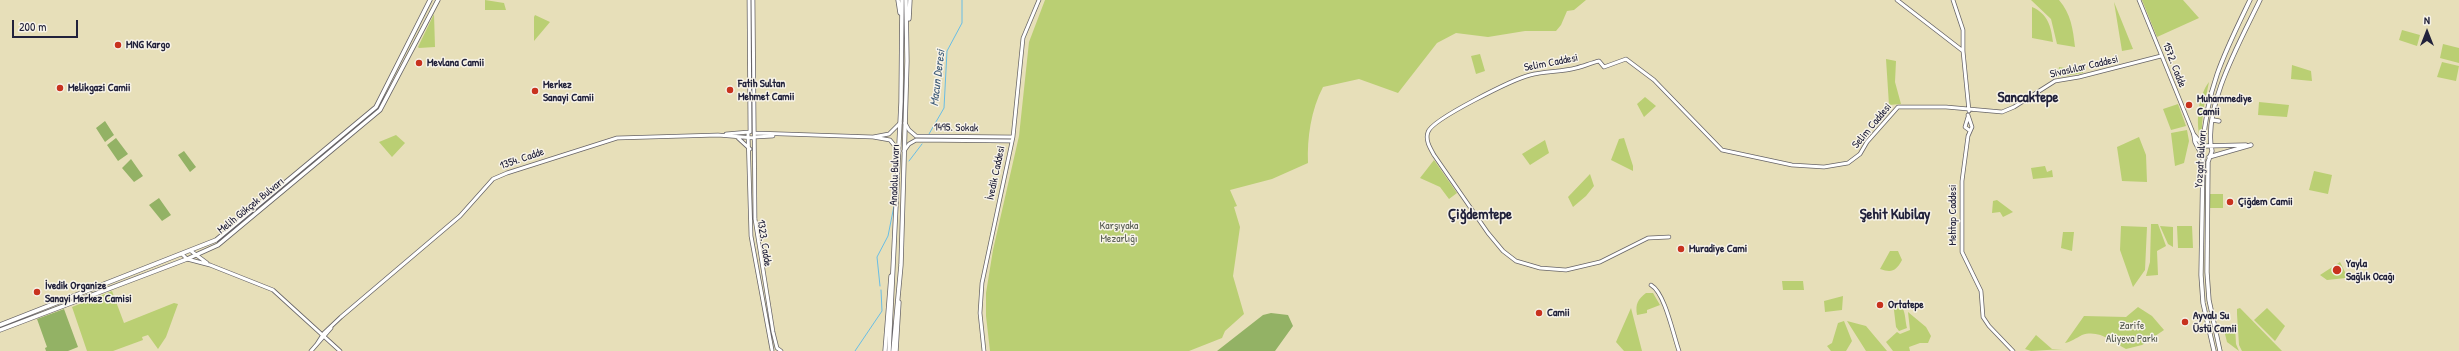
<!DOCTYPE html>
<html>
<head>
<meta charset="utf-8">
<style>
  body { margin:0 }
  #map { position:relative; width:2459px; height:351px; overflow:hidden; background:#e7dfb9; font-family:"Patrick Hand",sans-serif }
  canvas { display:block }
  .north { position:absolute; left:2407px; top:12px; width:40px; height:40px; -webkit-text-stroke:3px #f7f3e8; paint-order:stroke; rotate:0deg; font-size:11px; font-weight:700; line-height:16px; text-align:center; color:#22223b }
  .north::after { content:''; display:block; margin:auto; width:14px; height:18px; background:#22223b; clip-path:polygon(50% 0,100% 100%,50% 72%,0 100%) }
  .scale { position:absolute; left:12px; top:20px; width:66px; height:18px; box-sizing:border-box; border:2px solid #22223b; border-top:0; padding-left:5px; font-size:12px; line-height:14px; white-space:nowrap; color:#22223b; -webkit-text-stroke:3px #f7f3e8; paint-order:stroke }
</style>
</head>
<body>
<div id="map">
<canvas width="2459" height="351"></canvas>
<div class="north">N</div>
<div class="scale">200 m</div>
</div>
<script>
const ctx = document.querySelector('canvas').getContext('2d');
ctx.lineJoin = 'round';
function fillPath(path, color) { ctx.fillStyle = color; ctx.fill(path, 'evenodd'); }
function trace(path, color, width, dash) { ctx.strokeStyle = color; ctx.lineWidth = width; ctx.lineCap = dash ? 'butt' : 'round'; ctx.setLineDash(dash || []); ctx.stroke(path); }
function write(font, color, halo, rows, align = 'center') {
  ctx.font = font + ' "Patrick Hand",sans-serif'; ctx.lineWidth = 3; ctx.setLineDash([]); ctx.textBaseline = 'middle'; ctx.strokeStyle = halo; ctx.fillStyle = color; for (const [text, x, y, turn = 0] of rows) {
    ctx.save(); ctx.translate(x, y); ctx.rotate((+turn || 0) * Math.PI / 180); ctx.textAlign = isNaN(turn) ? turn : align; if (halo) ctx.strokeText(text, 0, 0); ctx.fillText(text, 0, 0); ctx.restore();
  }
}
fillPath(new Path2D(`
  M485,0L504,3L506,10H485Z
  M1045,0H1586L1574,10L1567,11L1561,25L1556,31H1525L1488,37L1456,33L1437,43L1398,93L1359,79L1323,87C1311,110 1307,138 1308,163L1272,179L1230,190L1237,206L1234,207L1240,227L1233,276L1244,314L1225,331L1222,338L1189,351H990L986,316V293L993,250L1019,136L1029,42Z
  M2031,0H2059C2071,14 2073,29 2075,47L2057,44L2051,19Z
  M2142,0H2183L2199,18L2157,37Z
  M2114,2L2133,49L2122,51Z
  M2032,7C2048,14 2051,26 2053,42L2032,38Z
  M434,14L435,47L419,48L418,47Z
  M535,15L550,22L534,41V17Z
  M2402,30L2420,35L2417,46L2399,40Z
  M2443,44L2459,48V63L2440,58Z
  M1480,54L1485,71L1476,74L1471,56Z
  M1886,59L1896,61L1895,82L1901,104L1889,105Z
  M2442,62L2459,66L2456,81L2437,77Z
  M2292,65L2311,71L2312,81L2291,79Z
  M2059,67L2083,71V73L2058,77Z
  M2209,82L2203,111L2201,141C2195,124 2198,96 2209,82Z
  M1645,97L1656,106L1644,117L1637,104Z
  M2259,102L2289,105L2287,117L2258,115Z
  M2178,104L2186,126L2171,130L2163,109Z
  M2187,130L2189,141L2184,163L2175,166L2171,133Z
  M396,135L405,143L392,157L379,142Z
  M2139,137L2146,155L2147,182L2122,181L2117,147Z
  M1624,138L1633,166V171L1611,160L1619,139Z
  M1545,140L1549,153L1530,165L1522,154Z
  M1434,160L1457,193L1449,199L1440,187L1420,178Z
  M2045,166L2047,172L2052,170L2053,177L2033,179L2031,168Z
  M2314,171L2332,175L2328,194L2309,190Z
  M1590,174L1594,186L1586,196L1573,207L1568,197Z
  M2209,194H2223V208H2208Z
  M1997,200L2013,212L2003,217L2000,212L1992,213L1993,201Z
  M2151,224H2158L2166,246L2157,251L2158,275L2146,276L2150,262Z
  M2121,226L2147,227L2145,270L2133,287L2120,250Z
  M2160,226L2173,227V247L2168,244Z
  M2177,226H2192L2193,248H2178Z
  M2063,232H2074L2072,251L2061,248Z
  M1890,251H1898L1902,260C1896,271 1892,273 1880,269Z
  M2340,262L2347,276L2346,278L2327,280L2320,275Z
  M1782,281H1803L1804,290H1783Z
  M112,291L124,323L174,303L178,304L166,337L158,349L148,335L142,337L143,340L113,351H87L72,307Z
  M1646,293H1653L1660,305L1647,310V313L1637,315C1635,304 1638,299 1646,293Z
  M1843,296L1842,310L1825,312L1824,301Z
  M1893,302C1907,306 1904,316 1907,328L1899,331L1896,327Z
  M2138,307L2152,316L2164,330L2142,345L2126,349C2113,342 2099,329 2082,335C2076,338 2071,342 2065,343L2084,316L2126,317Z
  M1631,308L1642,351H1624L1616,342Z
  M2240,308L2282,351H2242L2239,345L2237,314V309Z
  M2267,308L2285,326L2275,341L2254,320Z
  M1908,312L1926,327L1931,336L1928,343H1920L1909,347L1910,351H1893L1886,342L1897,332L1900,334L1910,330Z
  M1844,321L1852,341L1846,351H1831L1827,346L1832,343L1838,323Z
  M1847,321L1866,326L1887,351H1866Z
  M2223,326H2235L2236,344L2239,351L2227,342Z
  M2036,335L2052,349H2063L2031,351L2025,349Z`), '#bacf73');
fillPath(new Path2D(`
  M105,121L114,135L105,142L96,128Z
  M116,138L128,154L118,161L107,145Z
  M184,151L196,167L190,172L178,155Z
  M131,159L143,176L134,182L122,168Z
  M159,198L171,215L162,221L149,205Z
  M64,309L78,347L68,351H46L45,348L47,347L37,319Z
  M1271,313L1288,315L1293,326L1275,351H1217L1263,315Z`), '#93b265');
trace(new Path2D(`
  M929,134L944,108L947,51L962,23V0
  M909,161L922,144
  M880,286L877,257L888,236L894,206
  M855,351L882,311L881,290`), '#68bde5', 1);
const secondary = new Path2D(`
  M749,0L750,132
  M753,0L755,219L773,332L777,348L781,351
  M1897,0L1963,51
  M1953,0L1963,30V51L1969,111
  M2139,0L2194,135
  M1968,115L1972,127L1968,136L1962,181V252L1981,291L1983,317L1989,326L2013,351
  M1968,117L1965,127L1969,130
  M905,123L909,130L916,136L1013,137
  M748,133L751,236L772,350
  M755,133L873,137L890,140L899,151
  M726,134L749,132
  M755,137L773,136
  M873,137L889,134L900,123
  M738,138L750,149
  M904,151L909,144L916,140L1012,141
  M1669,237L1648,238L1600,262L1566,270L1540,268L1516,261L1503,251L1488,233L1434,155C1430,148 1425,140 1428,132C1432,119 1514,79 1530,75C1545,71 1561,72 1576,68C1584,66 1591,63 1599,61L1604,67L1626,59L1654,80L1722,150L1792,165L1824,167L1848,163L1860,154L1867,142L1898,107H1946L2002,112L2014,107L2055,81L2079,77L2161,56
  M191,251L207,263
  M182,254L187,259L210,265L273,290L340,351
  M1651,285C1665,293 1673,334 1679,351
  M317,344L324,333L341,317L460,216L493,179L507,173L617,138L718,135L754,138
  M311,351L331,328
  M984,351L980,313L982,283L1013,137L1023,38L1039,0`);
const primary = new Path2D(`
  M898,0L900,13
  M909,19L910,0
  M2213,120L2219,121
  M2194,135L2195,142L2203,157L2201,275L2203,303L2214,351
  M2195,136L2203,146
  M2203,146L2246,145
  M2200,150L2203,146C2207,86 2225,52 2250,0
  M2209,157L2251,145
  M0,325L216,240L376,107L430,0
  M0,330L187,259L218,245L380,110L438,0
  M885,351L891,276
  M889,351L901,102L902,0
  M893,351L901,265L907,61L906,0
  M896,351L899,302
  M2220,351L2209,300L2207,272L2208,162L2212,151C2202,108 2241,40 2260,0`);
trace(secondary, '#676467', 4.5);
trace(primary, '#676467', 5);
trace(secondary, '#fff', 3);
trace(primary, '#fff', 3.5);
for (const [x, y, r, color] of [
  [118,45,4,"#c8321e"],
  [419,63,4,"#c8321e"],
  [60,88,4,"#c8321e"],
  [730,90,4,"#c8321e"],
  [535,91,4,"#c8321e"],
  [2189,105,4,"#c8321e"],
  [2230,202,4,"#c8321e"],
  [1681,249,4,"#c8321e"],
  [2337,270,5,"#c8321e"],
  [37,292,4,"#c8321e"],
  [1880,305,4,"#c8321e"],
  [1539,313,4,"#c8321e"],
  [2185,322,4,"#c8321e"]
]) { const dot = new Path2D(); dot.arc(x, y, r, 0, 2 * Math.PI); ctx.fillStyle = color; ctx.fill(dot); trace(dot, '#f7f3e8', 1.5); }
write('bold 11px', '#22223b', '#f7f3e8', [
  ["MNG Kargo",126,45],
  ["Mevlana Camii",427,63],
  ["Fatih Sultan",738,84],
  ["Mehmet Camii",738,97],
  ["Merkez",543,85],
  ["Sanayi Camii",543,98],
  ["Melikgazi Camii",68,88],
  ["Muhammediye",2197,99],
  ["Camii",2197,112],
  ["Çiğdem Camii",2238,202],
  ["Muradiye Cami",1689,249],
  ["Yayla",2346,264],
  ["Sağlık Ocağı",2346,277],
  ["İvedik Organize",45,286],
  ["Sanayi Merkez Camisi",45,299],
  ["Ortatepe",1888,305],
  ["Camii",1547,313],
  ["Ayvalı Su",2193,316],
  ["Üstü Camii",2193,329]
], 'left');
write('11px', '#22223b', '#f7f3e8', [
  ["Selim Caddesi",1551,63,-11],
  ["1572. Cadde",2174,65,69],
  ["Sivaslılar Caddesi",2084,67,-13],
  ["Selim Caddesi",1872,126,-50],
  ["1495. Sokak",956,128,1],
  ["1354. Cadde",522,159,-19],
  ["Yozgat Bulvarı",2201,159,-86],
  ["İvedik Caddesi",996,173,-78],
  ["Anadolu Bulvarı",895,175,-88],
  ["Melih Gökçek Bulvarı",251,206,-39],
  ["Mehtap Caddesi",1953,215,-90],
  ["1323. Cadde",764,243,81]
]);
write('11px', '#50564c', '#f7f3e8', [
  ["Karşıyaka",1119,226],
  ["Mezarlığı",1119,239],
  ["Zarife",2132,326],
  ["Aliyeva Parkı",2132,339]
]);
write('italic 12px', '#3a5876', '#f7f3e8', [
  ["Macun Deresi",938,78,-83]
]);
write('bold 15px', '#22223b', '#f7f3e8', [
  ["Sancaktepe",2028,98],
  ["Çiğdemtepe",1480,215],
  ["Şehit Kubilay",1895,215]
]);
</script>
</body>
</html>
